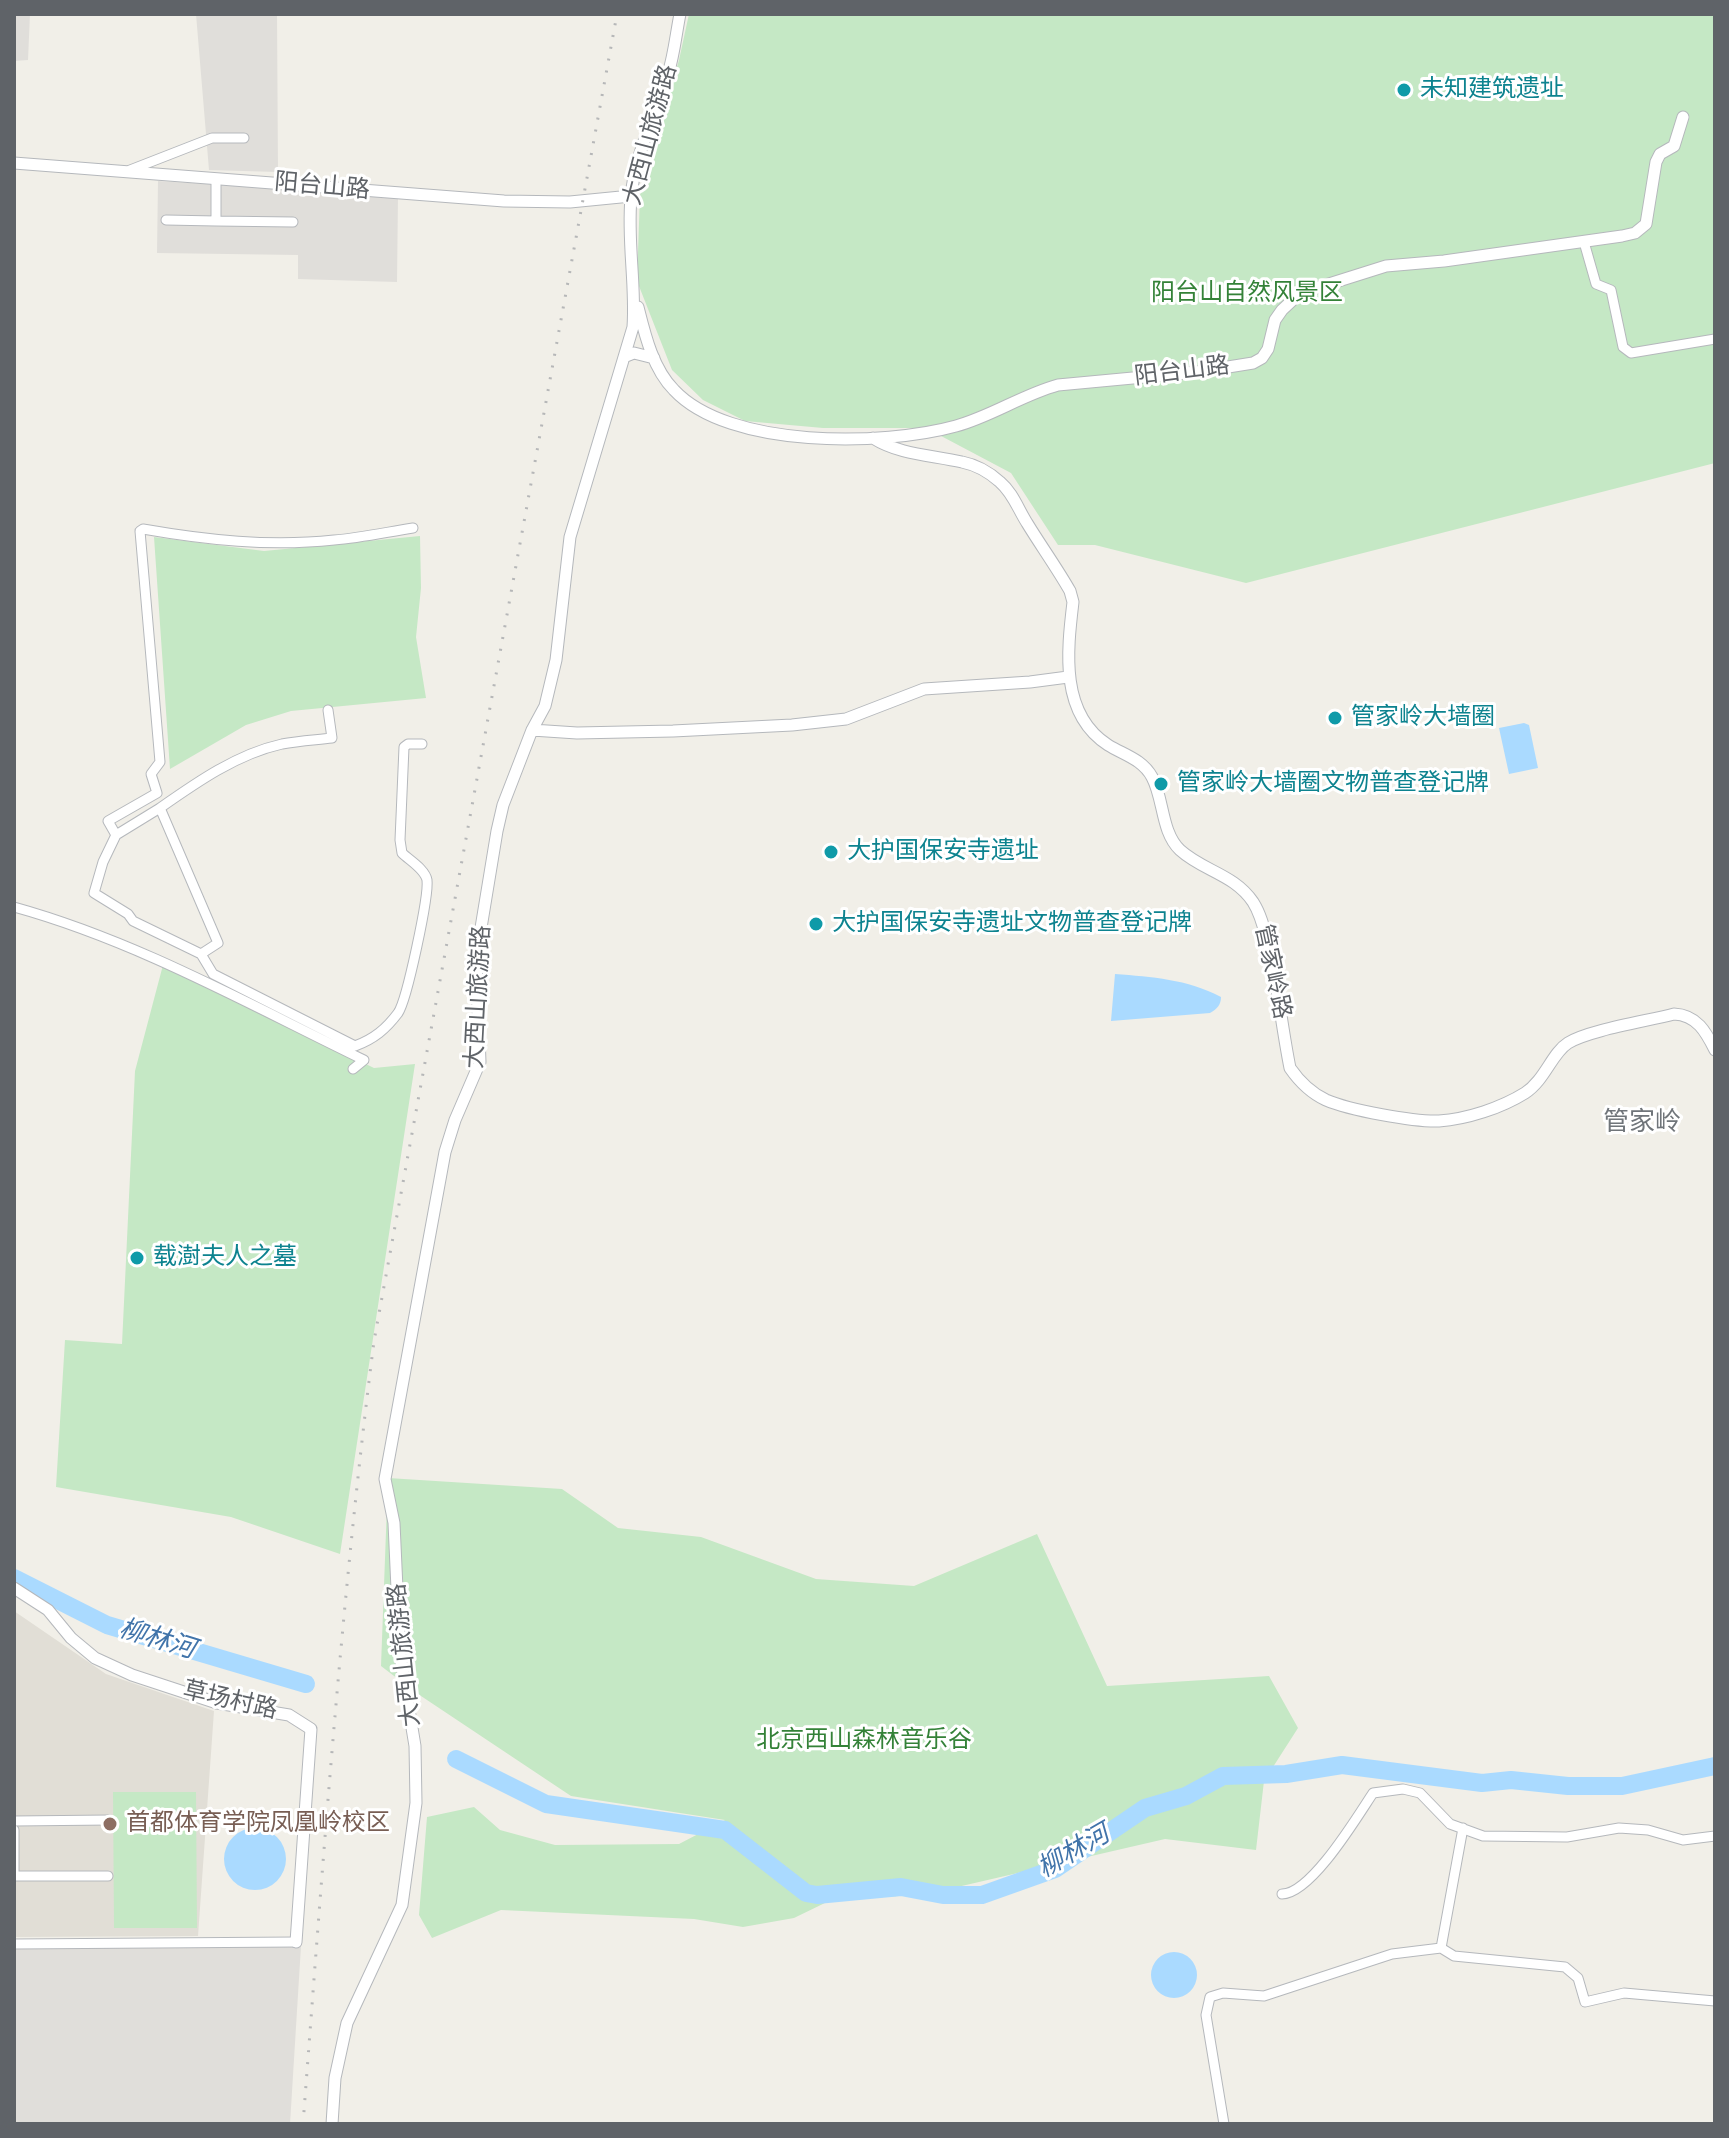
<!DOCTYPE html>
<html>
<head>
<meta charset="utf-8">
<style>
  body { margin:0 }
  #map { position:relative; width:1729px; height:2138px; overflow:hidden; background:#f1efe8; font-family:Signika,sans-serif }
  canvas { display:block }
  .frame { position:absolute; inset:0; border:16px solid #5f6368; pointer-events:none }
</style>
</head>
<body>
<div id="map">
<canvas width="1729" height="2138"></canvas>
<div class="frame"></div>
</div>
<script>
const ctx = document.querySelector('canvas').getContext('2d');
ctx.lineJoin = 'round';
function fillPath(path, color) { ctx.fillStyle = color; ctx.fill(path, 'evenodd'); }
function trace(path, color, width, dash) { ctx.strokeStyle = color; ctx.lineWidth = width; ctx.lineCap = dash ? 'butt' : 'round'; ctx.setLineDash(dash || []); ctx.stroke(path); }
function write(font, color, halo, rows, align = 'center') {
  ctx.font = font + ' Signika,"Noto Sans SC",sans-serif'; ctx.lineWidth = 6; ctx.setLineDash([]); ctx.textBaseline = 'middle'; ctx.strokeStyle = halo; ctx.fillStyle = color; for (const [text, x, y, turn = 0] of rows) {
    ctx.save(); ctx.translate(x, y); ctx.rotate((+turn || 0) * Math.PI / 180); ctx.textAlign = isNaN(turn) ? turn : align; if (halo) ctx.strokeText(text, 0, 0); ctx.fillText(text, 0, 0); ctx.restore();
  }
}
fillPath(new Path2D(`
  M14,14H30L28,60L14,61Z
  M196,14H277L278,172L209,170Z
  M158,181L398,196L397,282L298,279V255L157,253Z
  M301,1946L290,2124H15L14,1949Z`), '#e0deda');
fillPath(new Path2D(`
  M14,1611L106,1674L214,1711L198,1936L14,1937Z`), '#e1ded6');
fillPath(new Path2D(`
  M689,14H1715V463L1246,583L1095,545H1058L1011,473L926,428H823L745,421L703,400L672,370L637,281L640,195L679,60Z
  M420,536L421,588L416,637L426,698L291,711L246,725L170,769L154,537L264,551Z
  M163,965L374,1068L415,1064L340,1554L231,1517L56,1487L65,1340L122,1344L135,1071Z
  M388,1478L562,1489L618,1528L701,1537L816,1579L914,1586L1037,1534L1107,1686L1269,1676L1298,1728L1264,1781L1256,1850L1165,1839L927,1894L829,1901L794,1918L743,1927L694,1919L501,1910L432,1938L419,1915L427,1817L474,1807L500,1830L555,1845L679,1844L725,1820L571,1796L415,1692L381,1666Z
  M113,1792H196L197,1928H114Z`), '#c5e8c5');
fillPath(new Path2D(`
  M1524,723L1529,725L1538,768L1509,774L1499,728Z
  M1115,974C1152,977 1187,979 1221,997C1221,1005 1217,1009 1210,1013L1111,1021Z
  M224 1859a31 31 0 1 1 62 0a31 31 0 1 1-62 0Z
  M1151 1975a23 23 0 1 1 46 0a23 23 0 1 1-46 0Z`), '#aadaff');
trace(new Path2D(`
  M14,1578L107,1625L306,1684
  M456,1759L546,1804L725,1830L806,1893L817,1895L901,1887L943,1895H982L1055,1869L1145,1808L1186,1796L1223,1776L1286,1774L1342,1765L1482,1783L1511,1780L1568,1786H1622L1715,1766`), '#aadaff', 18);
const minor = new Path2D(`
  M130,170L212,138H244
  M216,179V221L293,222
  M166,220L216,221
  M1584,242L1596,284L1611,290L1623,347L1631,353L1715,339
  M160,808C197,782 237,754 282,744C298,741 315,740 332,738L328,710
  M116,835L160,808L218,943L201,954L133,921L128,914L94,893L103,862L116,835L108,821L157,793L151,774L160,762L140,531L143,529C206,540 270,547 334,540C360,538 387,532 413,528
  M14,907C137,941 250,1005 364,1060L353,1069
  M201,954L213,974L355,1046C374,1039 386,1029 398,1013C407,1000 429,896 427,880C425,869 409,860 402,853L400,840L404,747L408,744H422
  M14,1821L110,1820
  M14,1830V1876
  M14,1876H108
  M1282,1894C1311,1894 1357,1817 1373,1793L1403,1789L1420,1793L1450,1824L1483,1836L1567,1837L1619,1828L1648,1830L1683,1840L1715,1836
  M14,1944L296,1942
  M1441,1948L1463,1828
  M1224,2124L1206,2015L1210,1997L1223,1993L1264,1996L1392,1954L1441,1948L1454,1956L1565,1967L1578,1978L1585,2002L1624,1993L1715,2001`);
const tertiary = new Path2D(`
  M14,163L504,201L570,202L631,196
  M638,307C645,335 653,369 674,390C729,449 884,446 956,426C992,416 1022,395 1058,385L1197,372L1253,363L1262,358L1268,349L1275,320L1282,310L1297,296L1313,289L1386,266L1444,261L1622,236L1635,233L1646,224L1656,162L1660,154L1674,146L1683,117
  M624,357L634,353L654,358
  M873,438C900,455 932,455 962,462C977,465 989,472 1000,482C1013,493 1018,509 1027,523C1041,546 1057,568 1070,591L1073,602C1067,652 1060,714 1108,745C1124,755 1142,759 1152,777C1164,799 1161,832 1180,850C1203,871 1234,874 1253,902C1262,916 1265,933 1269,948C1278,988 1282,1028 1290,1068C1299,1081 1311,1093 1326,1100C1349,1110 1414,1122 1439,1121C1467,1119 1501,1108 1525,1093C1545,1080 1552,1053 1568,1043C1589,1030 1648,1021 1674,1014C1697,1015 1706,1032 1715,1050
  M532,730L577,733L673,731L792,725L846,719L924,689L1030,682L1068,677
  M14,1588L48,1610L71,1638L95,1658L132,1675L217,1703L289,1715L311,1729L296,1942
  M332,2124L335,2078L347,2023L402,1905L416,1803L415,1746L400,1655L394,1523L385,1479L445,1152L455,1120L480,1062L476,958L497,831L503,805L532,730L545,706L556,660L570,537L633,327C636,284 627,241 631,198C634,155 656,115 668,74C674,55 676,34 680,14`);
trace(minor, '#b5b8bc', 11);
trace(tertiary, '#b5b8bc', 13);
trace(minor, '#fff', 9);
trace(tertiary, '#fff', 11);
trace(new Path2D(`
  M303,2124C323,1863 341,1601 374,1341L617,14`), '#b6b7b8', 3, [2, 10]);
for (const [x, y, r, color] of [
  [1404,90,8,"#0f9aa8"],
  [1335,718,8,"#0f9aa8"],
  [1161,784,8,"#0f9aa8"],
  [831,852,8,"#0f9aa8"],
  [816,924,8,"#0f9aa8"],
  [137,1258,8,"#0f9aa8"],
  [110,1824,8,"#8d6e63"]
]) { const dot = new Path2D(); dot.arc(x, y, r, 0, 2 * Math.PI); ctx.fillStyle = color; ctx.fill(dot); trace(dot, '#fff', 3); }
write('24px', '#0d838f', '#fff', [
  ["未知建筑遗址",1420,90],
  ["管家岭大墙圈",1351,718],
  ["管家岭大墙圈文物普查登记牌",1177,784],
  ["大护国保安寺遗址",847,852],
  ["大护国保安寺遗址文物普查登记牌",832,924],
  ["载澍夫人之墓",153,1258]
], 'left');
write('24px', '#5f6368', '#fff', [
  ["大西山旅游路",651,135,-75],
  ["阳台山路",322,187,5],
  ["阳台山路",1182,372,-7],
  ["管家岭路",1272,972,78],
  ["大西山旅游路",479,997,-87],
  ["大西山旅游路",405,1655,-96],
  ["草场村路",230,1701,13]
]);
write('24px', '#348238', '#fff', [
  ["阳台山自然风景区",1247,294],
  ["北京西山森林音乐谷",864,1741]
]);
write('24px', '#785e54', '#fff', [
  ["首都体育学院凤凰岭校区",126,1824]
], 'left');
write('26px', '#70757a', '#fff', [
  ["管家岭",1642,1123]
]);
write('italic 26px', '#4174aa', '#fff', [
  ["柳林河",157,1640,17],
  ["柳林河",1074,1852,-30]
]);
</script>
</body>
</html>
